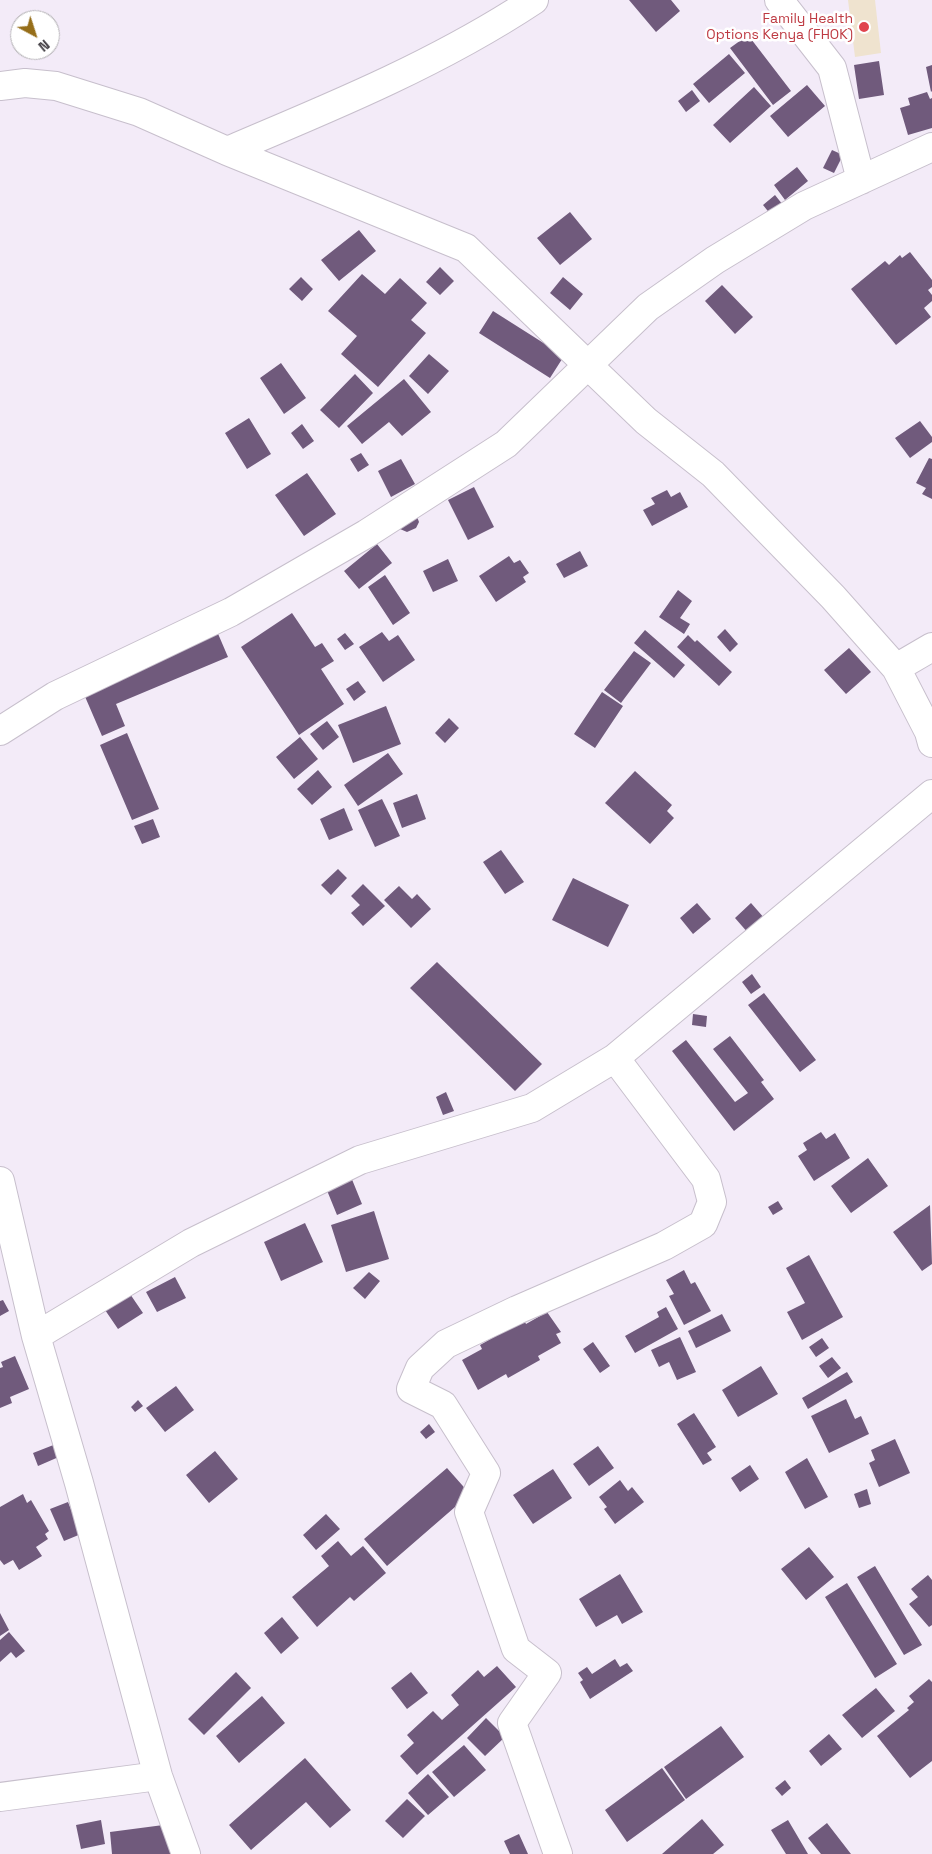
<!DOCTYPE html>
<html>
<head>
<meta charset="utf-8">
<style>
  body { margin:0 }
  #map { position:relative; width:932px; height:1854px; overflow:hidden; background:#f3ebf8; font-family:"Space Grotesk",sans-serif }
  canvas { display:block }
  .north { position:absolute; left:10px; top:10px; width:50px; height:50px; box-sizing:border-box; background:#fff; border:1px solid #b2b0b3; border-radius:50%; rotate:140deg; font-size:14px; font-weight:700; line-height:20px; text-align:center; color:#3e3a40 }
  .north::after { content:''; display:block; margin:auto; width:18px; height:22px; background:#966e19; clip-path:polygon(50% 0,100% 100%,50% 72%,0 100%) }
</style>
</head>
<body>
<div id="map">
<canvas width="932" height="1854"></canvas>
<div class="north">N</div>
</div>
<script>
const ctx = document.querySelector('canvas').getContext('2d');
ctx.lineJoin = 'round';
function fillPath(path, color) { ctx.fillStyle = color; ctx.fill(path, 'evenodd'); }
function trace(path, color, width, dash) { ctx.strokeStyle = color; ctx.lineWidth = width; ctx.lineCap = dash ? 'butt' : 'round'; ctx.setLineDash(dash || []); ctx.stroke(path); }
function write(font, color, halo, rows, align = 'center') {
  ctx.font = font + ' "Space Grotesk",sans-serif'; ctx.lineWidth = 5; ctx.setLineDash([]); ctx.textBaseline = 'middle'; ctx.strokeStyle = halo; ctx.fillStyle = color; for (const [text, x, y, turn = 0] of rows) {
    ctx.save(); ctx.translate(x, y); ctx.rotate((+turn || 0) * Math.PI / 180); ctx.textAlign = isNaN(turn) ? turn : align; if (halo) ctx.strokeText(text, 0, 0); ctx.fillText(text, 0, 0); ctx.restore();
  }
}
fillPath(new Path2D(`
  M848,0H875L881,53L855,57Z`), '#efe3cf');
fillPath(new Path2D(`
  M629,0H671L680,11L656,32Z
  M748,35L791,91L773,105L730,48Z
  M729,54L745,73L709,103L693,84Z
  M879,61L884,95L859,99L854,65Z
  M932,65V91L931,92L926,67Z
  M807,85L825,106L788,137L770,116Z
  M754,87L771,106L730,143L713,125Z
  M692,90L700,101L686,112L678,101Z
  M927,92L930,99L932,98V128L908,135L900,108L910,105L908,98Z
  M832,150L843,155L834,173L823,168Z
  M797,167L808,181L785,200L774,185Z
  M775,195L783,205L771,215L763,205Z
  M570,212L592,239L560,265L537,238Z
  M359,230L376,251L339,281L321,260Z
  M910,252L932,280V287L928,290L932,295V301L924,308L931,317L896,345L851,289L885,261L889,265L900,255L902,258Z
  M440,267L454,281L440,295L426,282Z
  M362,274L385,294L400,278L427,303L411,320L426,333L378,387L341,354L357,336L328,311Z
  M301,277L313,289L302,301L289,289Z
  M563,277L583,294L570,310L550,293Z
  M722,285L753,317L735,334L705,301Z
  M493,311L564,356L550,378L479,333Z
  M429,354L449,371L428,394L409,376Z
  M281,363L306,398L284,414L260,378Z
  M355,374L373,393L339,428L320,410Z
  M404,379L431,412L402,436L389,422L362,444L347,426Z
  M249,418L271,454L247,469L225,433Z
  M920,421L932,437V442L910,458L895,438Z
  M302,424L314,441L303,449L291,433Z
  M361,453L369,465L358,472L350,459Z
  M929,458L932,459V499L922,494L926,488L916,483Z
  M401,459L415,484L391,497L378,471Z
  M307,473L336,514L304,536L275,495Z
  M474,487L494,527L468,540L448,500Z
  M667,490L671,497L680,492L688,507L652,526L643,510L655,504L651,498Z
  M416,514L419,522L416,528L407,532L400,529L398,526Z
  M377,544L392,563L359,589L344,571Z
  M580,551L588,566L564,578L556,564Z
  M509,556L514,563L520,560L529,573L523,577L526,582L496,602L479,576Z
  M448,559L458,581L433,592L423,571Z
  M385,575L410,613L393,625L368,587Z
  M678,590L692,601L680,618L690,624L684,634L659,617Z
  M292,613L315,647L322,643L334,661L321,669L344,704L299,735L241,647Z
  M216,629L228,657L116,704L125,726L102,736L80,685Z
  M725,629L738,644L730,652L717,637Z
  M645,630L685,665L674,678L634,643Z
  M382,632L389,641L398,635L415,660L383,682L359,647Z
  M345,633L354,644L345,650L337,639Z
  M688,635L695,642L697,640L732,672L719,686L677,647Z
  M849,648L871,672L846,694L824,670Z
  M634,651L651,663L621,703L604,690Z
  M358,681L366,692L354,701L346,689Z
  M602,692L623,706L595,748L574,734Z
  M386,706L401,744L353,763L338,725Z
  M449,718L459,728L445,743L435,733Z
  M327,721L339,737L323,750L310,734Z
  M127,733L159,809L132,820L100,745Z
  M300,737L318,759L294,779L276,757Z
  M388,753L403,774L358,806L344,785Z
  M318,770L332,787L312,805L297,789Z
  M635,771L672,805L667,811L674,818L650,844L605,803Z
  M417,794L426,819L402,828L393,803Z
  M382,799L400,836L375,847L358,810Z
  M344,808L353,830L329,840L320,819Z
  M153,819L160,837L142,844L134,826Z
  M501,850L524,882L505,894L483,862Z
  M338,869L347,878L331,895L321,885Z
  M573,878L629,905L608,947L552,920Z
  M363,884L385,906L363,926L351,913L360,905L351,896Z
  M399,886L412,899L417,894L431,909L411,928L384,900Z
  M697,903L711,919L693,934L680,918Z
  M751,903L765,919L749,934L735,918Z
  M437,962L542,1064L515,1091L410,988Z
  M752,974L761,987L751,994L742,982Z
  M764,993L816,1060L800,1072L748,1005Z
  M693,1014L707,1016L706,1027L692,1025Z
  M730,1036L764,1080L761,1082L774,1099L734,1131L672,1051L686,1040L735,1102L748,1093L713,1049Z
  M446,1092L454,1111L443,1115L436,1097Z
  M821,1132L826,1139L835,1133L850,1158L814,1181L798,1156L807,1150L803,1143Z
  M868,1158L888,1186L851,1213L831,1186Z
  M351,1177L362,1204L337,1215L326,1188Z
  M778,1201L783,1209L773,1215L768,1207Z
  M930,1205L932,1264L922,1271L893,1232Z
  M374,1211L389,1259L346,1272L331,1225Z
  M305,1223L323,1262L281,1281L264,1242Z
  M809,1255L843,1317L802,1340L787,1312L805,1303L786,1268Z
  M684,1270L691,1284L695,1282L711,1311L684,1325L669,1296L674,1294L666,1280Z
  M369,1272L380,1281L365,1299L353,1288Z
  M175,1277L186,1298L157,1312L146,1292Z
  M128,1291L143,1313L118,1329L103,1307Z
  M3,1300L9,1311L0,1316V1301Z
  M666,1307L678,1329L635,1353L625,1336L659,1317L657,1312Z
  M547,1312L561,1332L556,1334L561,1343L538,1356L540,1360L508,1378L506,1374L478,1390L462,1360L482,1349L480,1345L496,1336L493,1332L524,1320L526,1324Z
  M722,1314L731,1331L696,1348L688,1331Z
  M680,1337L696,1372L677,1380L669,1362L659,1367L651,1350Z
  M822,1338L829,1348L816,1357L809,1347Z
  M593,1342L610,1366L600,1373L583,1349Z
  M15,1356L29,1389L10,1397L12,1403L0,1408V1368L3,1367L1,1362Z
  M832,1357L841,1368L828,1378L819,1366Z
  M761,1366L778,1394L738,1417L722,1390Z
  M847,1372L853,1382L808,1409L802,1398Z
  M176,1386L194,1410L165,1432L146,1408Z
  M846,1399L855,1419L861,1416L869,1434L829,1453L811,1416Z
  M138,1400L143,1406L135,1412L131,1407Z
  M694,1413L716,1447L707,1453L712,1460L703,1465L677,1424Z
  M429,1424L435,1432L426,1439L420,1432Z
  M895,1439L910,1473L879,1487L869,1463L875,1460L871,1450Z
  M56,1444L61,1456L38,1466L33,1453Z
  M598,1446L614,1468L589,1486L573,1464Z
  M215,1451L238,1479L209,1503L186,1475Z
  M807,1458L828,1497L805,1509L785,1472Z
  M750,1465L759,1479L740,1492L731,1478Z
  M447,1468L470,1494L387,1566L364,1539Z
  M553,1469L572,1498L533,1524L513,1495Z
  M620,1480L628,1491L632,1487L644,1502L615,1524L604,1509L607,1507L599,1497Z
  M867,1489L871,1504L859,1508L854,1494Z
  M23,1494L27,1503L31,1500L49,1531L45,1534L48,1539L36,1547L42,1556L19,1570L13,1560L4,1565L0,1560V1507Z
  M68,1502L81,1534L64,1541L50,1509Z
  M326,1514L340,1529L316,1550L303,1535Z
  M338,1541L351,1556L363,1546L386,1573L354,1601L350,1597L317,1627L292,1597L329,1566L321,1556Z
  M809,1547L834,1577L806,1600L781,1569Z
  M875,1566L922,1645L904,1655L857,1577Z
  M620,1574L643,1612L622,1624L617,1615L596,1627L579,1599Z
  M928,1575L932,1580V1625L929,1627L909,1604L918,1597L911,1589Z
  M847,1583L897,1664L875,1678L825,1597Z
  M0,1613L9,1630L0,1636Z
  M282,1617L299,1638L281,1654L264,1633Z
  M9,1632L25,1651L16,1658L11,1652L0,1662V1640Z
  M615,1659L620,1667L627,1663L633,1671L590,1699L580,1682L583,1680L578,1673L587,1667L592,1674Z
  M497,1666L516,1687L417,1775L400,1756L414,1743L407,1735L433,1711L442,1720L459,1705L451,1695L478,1670L484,1677Z
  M236,1672L251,1688L204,1735L188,1719Z
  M411,1672L428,1693L407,1709L391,1688Z
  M929,1679L932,1682V1761L910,1778L877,1736L909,1710L907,1708L914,1702L909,1696Z
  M876,1688L895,1711L862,1738L842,1715Z
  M262,1696L285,1723L239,1763L216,1736Z
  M486,1718L505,1737L485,1756L467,1738Z
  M721,1726L744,1757L686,1799L664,1767Z
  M829,1734L842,1749L821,1766L809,1751Z
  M464,1745L486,1770L454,1797L432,1772Z
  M305,1758L351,1810L330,1828L306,1802L251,1850L229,1825Z
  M662,1768L685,1800L627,1842L605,1810Z
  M428,1774L449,1797L428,1815L408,1793Z
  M785,1780L791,1788L782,1796L775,1788Z
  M407,1799L425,1816L403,1838L385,1821Z
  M702,1819L724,1845L713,1854H662Z
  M101,1820L105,1844L81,1849L76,1825Z
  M788,1820L808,1854H786L771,1830Z
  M827,1823L851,1854H821L808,1838Z
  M171,1824L174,1854H112L110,1832Z
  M519,1834L528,1854H510L504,1841Z`), '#705a7c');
const street = new Path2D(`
  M779,0L832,68L861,180
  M0,86L25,83L56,86L139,112L227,151L466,248L646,421L713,474L833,597L896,668L929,732L932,743
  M227,151C332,107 439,63 534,0
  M896,668L932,647
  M0,731L55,696L231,612L366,534L506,444L648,307L715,260L804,206L932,147
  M0,1181L36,1336L79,1483L158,1776L186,1854
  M36,1336L191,1243L360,1160L532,1108L615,1058L932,794
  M0,1797L158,1776
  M558,1854L512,1723L547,1673L516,1649L469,1512L486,1473L443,1405L411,1389L420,1368L446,1344L517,1310L664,1246L703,1224L712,1202L706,1179L615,1058`);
trace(street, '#c7bfcc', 30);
trace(street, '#fff', 28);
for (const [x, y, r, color] of [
  [864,27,6,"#e0444e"]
]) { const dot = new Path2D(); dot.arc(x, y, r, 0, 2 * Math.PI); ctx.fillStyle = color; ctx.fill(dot); trace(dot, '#fff', 2); }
write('14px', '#be3a42', '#fff', [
  ["Family Health",853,19],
  ["Options Kenya (FHOK)",853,35]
], 'right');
</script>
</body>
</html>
